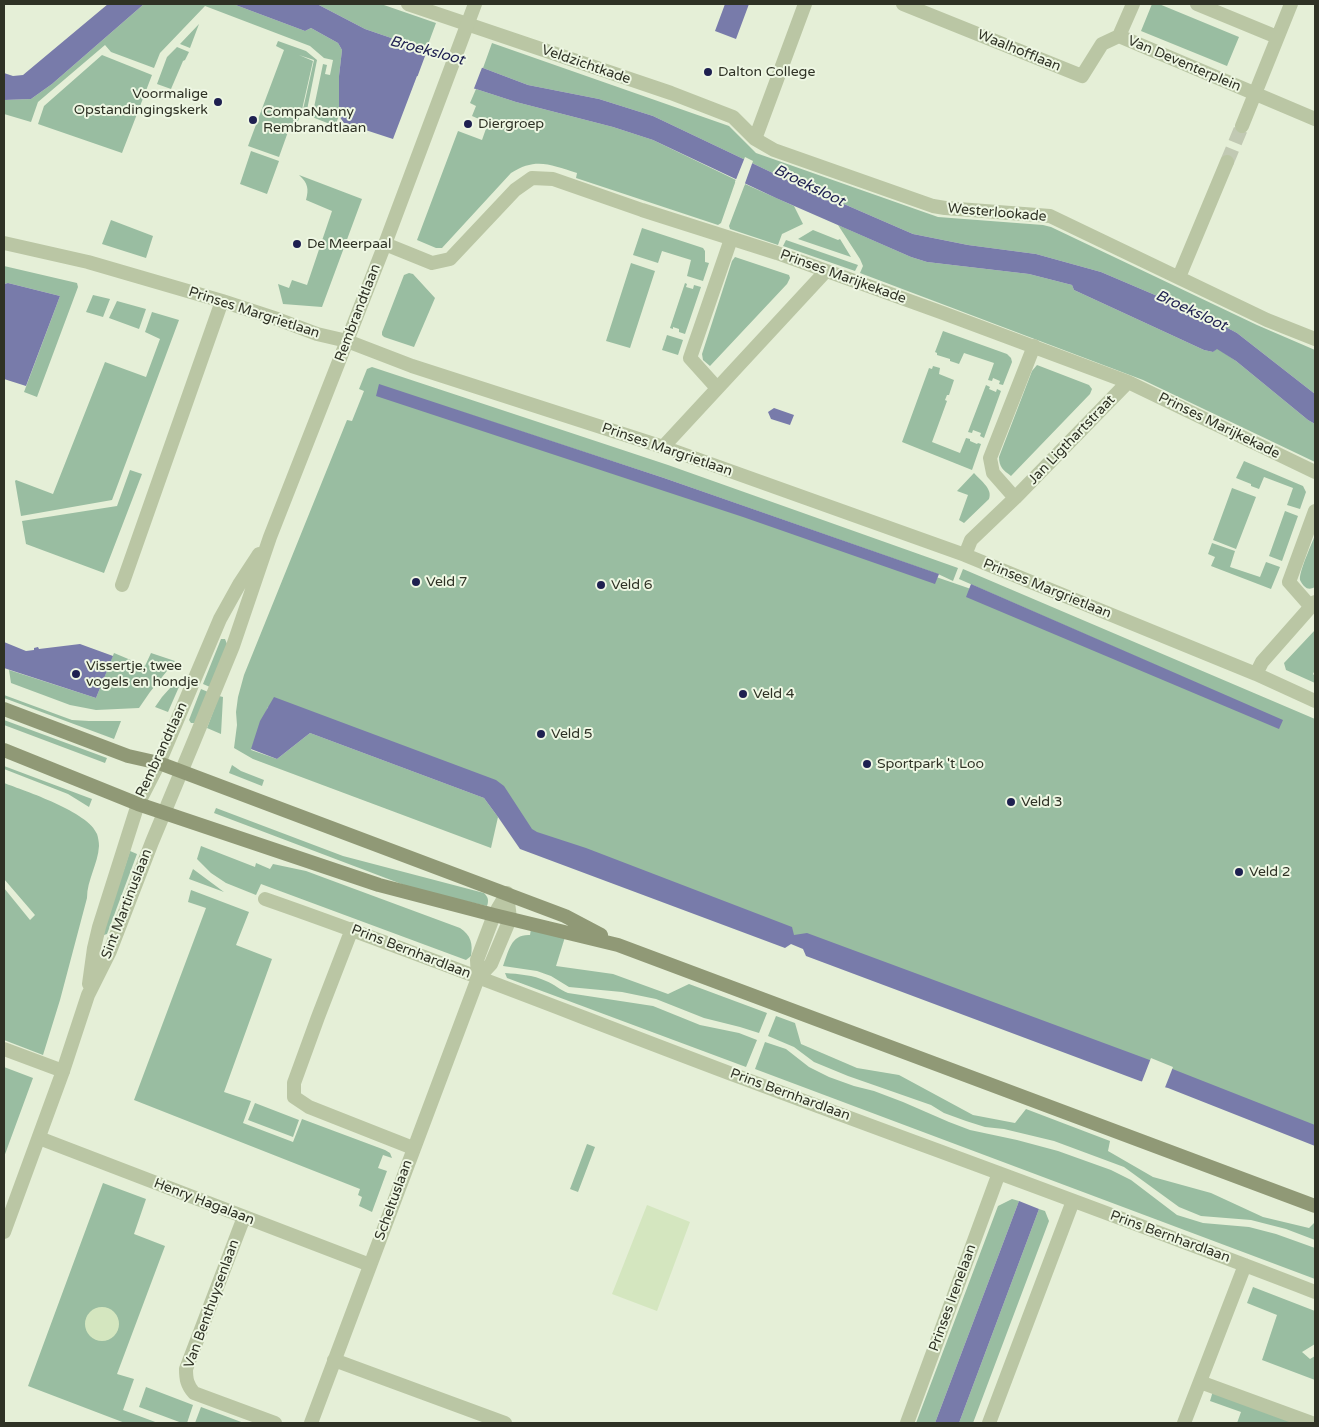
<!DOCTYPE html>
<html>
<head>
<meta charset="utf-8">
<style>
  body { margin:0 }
  #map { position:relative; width:1319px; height:1427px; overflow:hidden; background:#e5efd7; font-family:"Varela Round",sans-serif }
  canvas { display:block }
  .frame { position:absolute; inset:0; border:5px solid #2f3225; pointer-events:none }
</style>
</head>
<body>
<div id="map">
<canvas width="1319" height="1427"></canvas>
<div class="frame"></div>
</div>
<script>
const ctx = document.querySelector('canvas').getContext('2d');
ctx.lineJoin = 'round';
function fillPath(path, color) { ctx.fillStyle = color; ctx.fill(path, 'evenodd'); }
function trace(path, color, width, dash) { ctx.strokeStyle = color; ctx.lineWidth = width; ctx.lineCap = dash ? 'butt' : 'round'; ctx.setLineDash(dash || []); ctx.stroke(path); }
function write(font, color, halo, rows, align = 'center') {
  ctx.font = font + ' "Varela Round",sans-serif'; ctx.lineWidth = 4; ctx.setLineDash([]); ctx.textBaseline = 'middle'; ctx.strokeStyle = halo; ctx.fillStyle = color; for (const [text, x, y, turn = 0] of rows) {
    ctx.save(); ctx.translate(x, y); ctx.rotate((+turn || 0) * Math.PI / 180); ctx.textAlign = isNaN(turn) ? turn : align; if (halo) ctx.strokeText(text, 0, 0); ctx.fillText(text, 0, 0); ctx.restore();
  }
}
fillPath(new Path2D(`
  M144,4H233L305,31L311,28L338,43L342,50L339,76V116L335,126L312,117L323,64L327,65L325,74L330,75L333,60L324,58L310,46L205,6L160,53L154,68L111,52L105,45L38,102L31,122L4,114V100L31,99L52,84Z
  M317,4H381L436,23L426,50L365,29Z
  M1152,4H1159L1239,37L1227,66L1141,31Z
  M199,24L190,48L180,44Z
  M278,41L306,51L317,60L306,115L302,114L314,60L299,55L313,61L301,114L294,130L289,129L279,157L248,146L284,50L276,46Z
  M492,43L729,126L756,153L938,217L1043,225L1051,227L1257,325L1315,350V394L1237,333L1209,318L1101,272L1036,254L968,245L913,234L777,175L653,116L599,99L528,85L483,68Z
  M177,47L189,52L185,60L183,61L171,89L157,84L167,57Z
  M102,55L152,75L122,153L38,124L44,106Z
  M476,89L516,102L613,127L653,140L736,180L721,223L718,225L576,178L577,173C551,165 536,157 511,173L442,248H436L417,240L458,131L482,140L488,123L472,116L476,106L470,103Z
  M251,151L279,161L267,194L240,184Z
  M299,175L362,199L322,307L283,304L278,284L289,288L292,280L307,285L332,211L306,200C309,189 308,183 299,175Z
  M745,184L794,206L803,224L782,234L778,245L730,229L729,226Z
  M111,220L153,236L146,258L102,244Z
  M838,225L911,257L927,262L1029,274L1072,285L1074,290L1204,350L1213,352L1217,348L1236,361L1308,420L1315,424V462L1143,380L860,273L863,266L860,259Z
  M642,228L703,248L705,251V262L709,263L703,281L687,276L691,260L662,251L658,263L633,255Z
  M813,230L838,240L840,239L851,257L798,239Z
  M786,240L858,265L855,271L783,246Z
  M735,257L789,275L790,278L787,284L710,366L703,360L702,354L732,261Z
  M631,263L655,271L630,348L606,341Z
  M4,266L77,283L78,287L37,397L24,392L60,296L8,283L4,284Z
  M409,273L413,274L435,298L414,347L384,337L382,335V332L404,275Z
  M685,283L687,284L686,287L693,289L694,285L701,287L685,334L679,332V329L673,327V329L670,328Z
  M93,295L110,299L103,317L86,312Z
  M117,301L146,309L139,329L109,318Z
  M152,312L179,320L112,500L21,516L15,481L16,480L53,494L105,362L146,377L160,339L145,332Z
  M943,331L1007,354L1011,358L1012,362L1003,385L999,384L1000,381L993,378L992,381L988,380L994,363L964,353L959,364L950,361V359L937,355V353L935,352Z
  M667,335L683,340L678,355L662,350Z
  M1037,365L1089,385L1092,389L1090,394L1011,476C1003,470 999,467 999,457L1032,371Z
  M933,366L940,368L939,374L954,380L949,395H947L945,400L947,401L932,442L960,453L966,438L970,439V441L977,444L978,443L981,444L972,470L902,442L929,368L932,369Z
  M372,367L668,465L958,568L953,581L938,574L664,478L379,385L971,589L1283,721L959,579L963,569L1315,719V1137L523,838L486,789L268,707L251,750L277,759L310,733L484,798L498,817L491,848L253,759L234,748L237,725L236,712L238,697L244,675L347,420L352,421L364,391L359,389L367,369Z
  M986,385L990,387L989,389L996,392L997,389L1001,391L984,438L980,436L981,433L973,430L972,433L968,432Z
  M1244,461L1303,486L1306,492L1300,509L1287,505L1293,488L1264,477L1259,489L1251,486V484L1236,478Z
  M130,470L142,474L104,573L26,544L22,521L117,506Z
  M974,473C981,481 993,489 989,499L964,523L959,520L968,495L957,491Z
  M1232,488L1256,497L1236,549L1213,540Z
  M1285,511L1298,516L1282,561L1269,556Z
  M1315,535V587C1311,589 1308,590 1304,586C1303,585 1301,582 1300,580C1299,571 1312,544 1315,535Z
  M1212,543L1235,551L1230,567L1260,577L1266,562L1280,567L1271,589L1211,566L1215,557L1208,554Z
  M1315,630V670L1313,674L1315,676V683L1286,670L1284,663Z
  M221,639H225L227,644L210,687L203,684Z
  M114,653L145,666L151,653L175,661L150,692L139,708L96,710L70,705L11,683L9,670L96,698Z
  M179,678L182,680L168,712L155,707L162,697Z
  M201,689L208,692L196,723H191L189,720Z
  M4,695L72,720L89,721H121L114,739L4,698Z
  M219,696L223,697L221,734L207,728Z
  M4,720L107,758L105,763L4,725Z
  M232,765L241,771L264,780L262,786L229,773Z
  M4,766L92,799L89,807L68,794L4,769Z
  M4,783C25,791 89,812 97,834C98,837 99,842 99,846C98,864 87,880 87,898L60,1000L43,1055L4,1040V888L30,920L35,915L4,879Z
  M216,808L343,856L484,893C488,897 489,900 487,906L420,891L214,813Z
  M201,846L255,867L256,863L270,869L273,864L306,871L460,928C471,935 473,944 471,956L466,960L261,884L256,895L226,883L211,873L197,859Z
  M130,851L137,854L107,934L104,935L103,933Z
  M193,869L224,892L189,879Z
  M191,890L249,912L236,945L272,959L224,1092L251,1101L243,1123L293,1142L302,1119L385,1150L390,1153L392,1158L383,1155L378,1168L387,1171L372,1212L359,1206L362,1197L358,1195L360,1189L134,1100L206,908L188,902Z
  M531,929L565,937L556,966L613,974L668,994L689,984L767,1013L759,1033L740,1027L704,1018L656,999L622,992L569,987L551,976L537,971L503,966C509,950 511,934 530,935Z
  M505,973C519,974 533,975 546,981C554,984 560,990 568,993L653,1006L700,1025L739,1033L757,1040L746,1067L507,978Z
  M776,1016L795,1023L801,1044L857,1068L899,1075L973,1115L1015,1123L1026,1109L1110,1141L1108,1151L1153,1177L1211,1193L1263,1217L1309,1228L1315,1222V1240L1286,1229L1251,1220L1201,1216L1179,1207L1124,1167L1054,1141L1004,1129L985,1127L966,1121L944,1113L931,1105L848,1076L814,1062L794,1047L768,1036Z
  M765,1042L786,1049L809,1067L829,1077L854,1086L874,1091L903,1102L949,1122L970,1130L1017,1140L1058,1151L1111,1170L1131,1180L1177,1215L1203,1223L1249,1227L1276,1234L1315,1248V1279L755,1069Z
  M4,1067L33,1078L4,1157Z
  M255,1103L299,1120L293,1137L248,1120Z
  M587,1144L595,1147L578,1192L570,1189Z
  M103,1183L146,1199L134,1234L165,1246L117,1374L134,1379L123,1410L158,1423H125L28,1386Z
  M1012,1199L1019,1201L935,1423H916L998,1206Z
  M1039,1209L1045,1211L1049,1221L973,1423H959Z
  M1253,1287L1315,1311V1344L1302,1352L1310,1359L1315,1356V1380L1262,1360L1277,1315L1247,1303Z
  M146,1387L193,1405L187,1423H182L139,1407Z
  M1213,1391L1300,1423H1237L1241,1412L1210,1401Z
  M201,1407L244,1423H195Z`), '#99bda1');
fillPath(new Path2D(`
  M647,1205L690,1222L657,1311L612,1294Z
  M85 1324a17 17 0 1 1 34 0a17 17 0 1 1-34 0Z`), '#d4e6bf');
fillPath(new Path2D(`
  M108,4H144L52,84L31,99L4,100V73L13,76L23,75Z
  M233,4H317L365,29L426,50L483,68L528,85L599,99L653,116L777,175L913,234L968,245L1036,254L1101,272L1209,318L1237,333L1315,394V424L1308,420L1236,361L1217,349L1213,352L1204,350L1074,290L1072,285L1029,274L927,262L911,257L776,198L653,140L613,127L516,102L476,89L417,76L393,139L344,123L339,116V76L342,50L338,43L311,28L305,31Z
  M725,4H749L736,39L715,31Z
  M8,283L60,296L26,386L4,379V284Z
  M379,384L664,478L939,574L935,584L743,517L376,396Z
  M774,408L794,415L790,425L771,419L768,412Z
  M971,584L1283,720L1279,729L966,597Z
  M4,642L26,651L34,650V648L38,647L39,649L80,644L113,656L96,698L4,668Z
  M274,697L496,780L504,786L532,829L537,832L586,848L792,927L794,935L807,933L1147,1059L1315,1125V1146L1168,1088L1140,1081L806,956L803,949L791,944L785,948L520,849L498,817L484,798L310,733L277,759L251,749L260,721Z
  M1019,1201L1039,1209L959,1423H935Z`), '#787baa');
fillPath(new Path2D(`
  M428,48L483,65L473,91L418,79L409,102H408Z
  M745,157L753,161L744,186L735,182Z
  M1151,1058L1173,1067L1164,1090L1141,1084Z`), '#e5efd7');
trace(new Path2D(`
  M1227,162L1242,126`), '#c1c9b3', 14, [14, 7]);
trace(new Path2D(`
  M408,4L671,93L733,117L755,139L774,150L933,206L945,208L1050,216L1267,320L1315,339
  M903,4L1082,76L1102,44L1119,36
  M1197,4L1277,37
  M1119,36L1315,119
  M1119,36L1133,4
  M1242,126L1291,4
  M755,139L805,4
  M4,243L88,262L222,301L277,319L317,334L347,341L412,366L663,447L965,555L1256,674L1315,701
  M385,244L432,263L450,259L515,190L532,178L553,179L642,210L777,253L943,313L1128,382L1315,472
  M1179,277L1227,162
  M717,388L690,358L731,239
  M663,447L826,271
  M1015,498L993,473L990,458L1034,346
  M965,555L971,540L1015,498L1128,382
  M122,585L222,301
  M1311,607L1289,582L1315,511
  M1256,674L1262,662L1315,602
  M265,899C426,955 585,1019 745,1079C935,1150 1126,1219 1315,1292
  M352,929L318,1017L294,1083V1097L309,1107L413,1148
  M478,978L477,960L494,915L507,893
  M4,1049L63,1071
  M39,1138L370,1265
  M244,1217L186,1369C186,1379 187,1385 194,1393L275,1423
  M334,1360L505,1423
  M1200,1382L1312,1423
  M311,1423L478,978L491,964L510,919L507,893
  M907,1423L999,1173
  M989,1423L1073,1201
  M1184,1423L1245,1265`), '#bac6a4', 14);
trace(new Path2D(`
  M89,984L94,948L99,927L138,804L159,763L220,619L240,583L259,554
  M4,1232L63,1071L88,995L110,951L152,842L194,741L233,646L270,537L385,244L475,4`), '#bac6a4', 14);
trace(new Path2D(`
  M4,709L128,756L159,763L565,916L601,935
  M4,750L138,804L379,885L494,915L618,945L1315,1206`), '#909976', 14);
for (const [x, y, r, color] of [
  [708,72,5,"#1e2050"],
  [218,102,5,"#1e2050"],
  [253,120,5,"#1e2050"],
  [468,124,5,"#1e2050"],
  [297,244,5,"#1e2050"],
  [416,582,5,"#1e2050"],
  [601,585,5,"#1e2050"],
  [76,674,5,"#1e2050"],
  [743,694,5,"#1e2050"],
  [541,734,5,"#1e2050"],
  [867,764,5,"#1e2050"],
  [1011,802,5,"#1e2050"],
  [1239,872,5,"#1e2050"]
]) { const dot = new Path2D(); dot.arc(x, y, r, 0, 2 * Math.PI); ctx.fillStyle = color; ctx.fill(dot); trace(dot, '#eef7e3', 2); }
write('14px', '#2f3225', '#eef7e3', [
  ["Waalhofflaan",1019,51,22],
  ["Van Deventerplein",1184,64,23],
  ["Veldzichtkade",586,65,19],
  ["Westerlookade",997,213,5],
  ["Prinses Marijkekade",843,277,20],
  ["Prinses Margrietlaan",254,313,18],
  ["Rembrandtlaan",358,313,-69],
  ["Prinses Marijkekade",1219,426,26],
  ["Jan Ligthartstraat",1072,440,-46],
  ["Prinses Margrietlaan",667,450,19],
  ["Prinses Margrietlaan",1047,589,22],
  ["Rembrandtlaan",162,750,-65],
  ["Sint Martinuslaan",127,904,-69],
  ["Prins Bernhardlaan",411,952,21],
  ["Prins Bernhardlaan",790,1095,20],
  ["Scheltuslaan",394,1200,-70],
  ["Henry Hagalaan",204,1202,21],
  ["Prins Bernhardlaan",1170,1237,20],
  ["Prinses Irenelaan",953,1298,-70],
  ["Van Benthuysenlaan",212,1304,-70]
]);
write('14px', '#2f3225', '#eef7e3', [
  ["Dalton College",718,72],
  ["Voormalige",208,94,"right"],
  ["Opstandingingskerk",208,110,"right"],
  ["CompaNanny",263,112],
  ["Rembrandtlaan",263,128],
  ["Diergroep",478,124],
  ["De Meerpaal",307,244],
  ["Veld 7",426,582],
  ["Veld 6",611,585],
  ["Vissertje, twee",86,666],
  ["vogels en hondje",86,682],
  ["Veld 4",753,694],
  ["Veld 5",551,734],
  ["Sportpark 't Loo",877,764],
  ["Veld 3",1021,802],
  ["Veld 2",1249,872]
], 'left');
write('italic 15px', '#1e2050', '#eef7e3', [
  ["Broeksloot",427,51,15],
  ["Broeksloot",809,186,26],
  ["Broeksloot",1191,311,25]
]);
</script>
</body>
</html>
